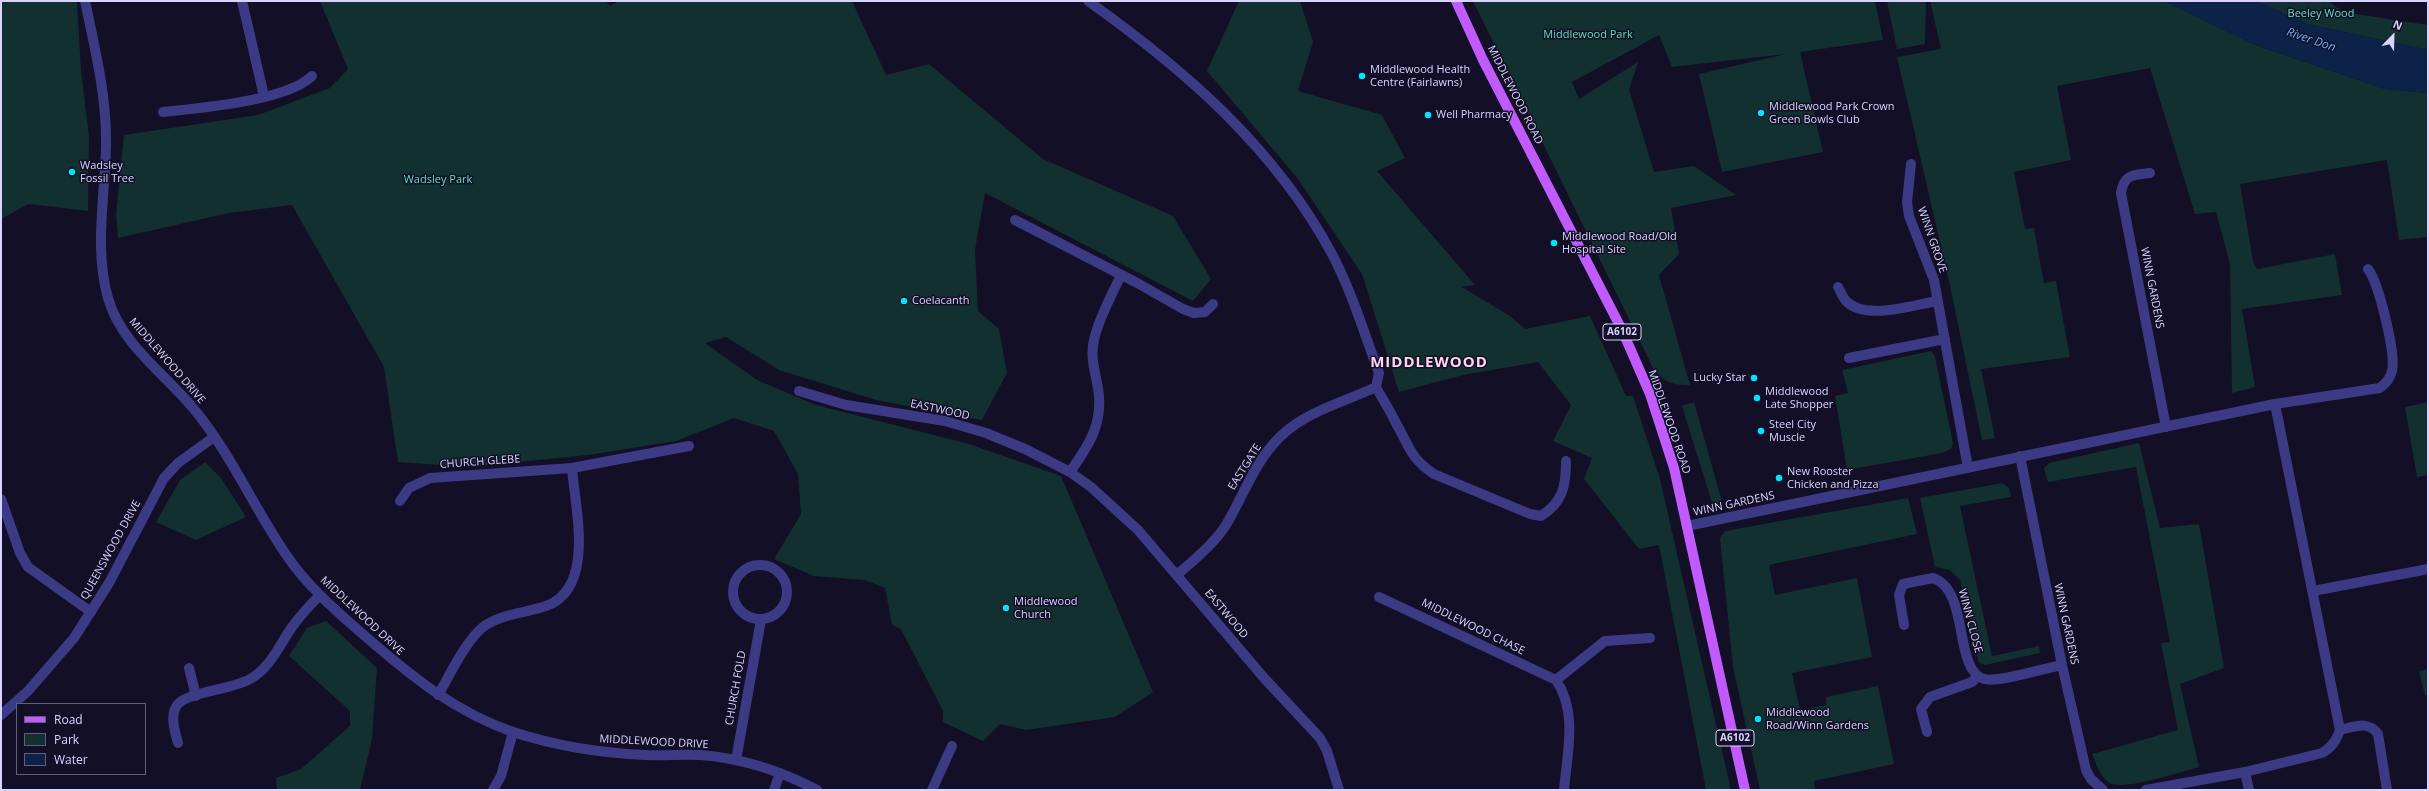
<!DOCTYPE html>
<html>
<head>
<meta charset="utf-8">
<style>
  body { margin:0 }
  #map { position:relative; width:2429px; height:791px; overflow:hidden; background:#130f26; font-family:"Open Sans",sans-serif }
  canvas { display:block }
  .frame { position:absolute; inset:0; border:2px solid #d9d4ff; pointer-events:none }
  .legend { position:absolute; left:16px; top:703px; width:130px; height:72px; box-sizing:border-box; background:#130f26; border:1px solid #625e7d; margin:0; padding:5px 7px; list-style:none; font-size:12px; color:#d9d4ff }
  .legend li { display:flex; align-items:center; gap:8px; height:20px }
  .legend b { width:20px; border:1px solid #625e7d }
  .north { position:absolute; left:2373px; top:16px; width:40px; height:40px; -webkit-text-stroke:3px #130f26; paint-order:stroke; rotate:23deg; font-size:11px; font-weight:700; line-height:16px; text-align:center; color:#d9d4ff }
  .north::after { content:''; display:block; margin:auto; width:14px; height:18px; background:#d9d4ff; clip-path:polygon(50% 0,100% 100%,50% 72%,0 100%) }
</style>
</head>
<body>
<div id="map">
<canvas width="2429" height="791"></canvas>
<div class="frame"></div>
<ul class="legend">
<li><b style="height:5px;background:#c25bff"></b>Road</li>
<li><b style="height:11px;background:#12302f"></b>Park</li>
<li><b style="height:11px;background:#0c2248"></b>Water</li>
</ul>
<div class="north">N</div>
</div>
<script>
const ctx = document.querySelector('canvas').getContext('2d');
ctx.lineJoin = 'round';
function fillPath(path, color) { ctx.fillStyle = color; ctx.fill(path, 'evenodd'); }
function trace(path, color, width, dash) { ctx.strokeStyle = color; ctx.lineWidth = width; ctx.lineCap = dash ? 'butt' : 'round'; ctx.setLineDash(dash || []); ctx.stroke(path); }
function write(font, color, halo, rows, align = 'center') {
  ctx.font = font + ' "Open Sans",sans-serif'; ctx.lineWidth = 3; ctx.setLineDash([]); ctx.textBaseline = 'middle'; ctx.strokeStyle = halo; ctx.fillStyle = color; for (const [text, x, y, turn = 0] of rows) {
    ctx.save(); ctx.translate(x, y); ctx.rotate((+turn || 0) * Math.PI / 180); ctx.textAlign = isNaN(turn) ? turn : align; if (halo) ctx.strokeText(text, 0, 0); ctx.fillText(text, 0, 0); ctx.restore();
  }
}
fillPath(new Path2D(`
  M1,1L77,2L81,71L89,136L88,211L29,204L1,219Z
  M320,1H606L610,6L619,1H852L886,75L929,64L1043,159L1173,216L1211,279L1193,301L985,193L975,250L978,311L999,329L1007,373L982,420L876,400L779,370L726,337L705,343L757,380L816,405L969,444L1061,476L1153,692L1115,717L1026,730L1000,724L983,741L943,722V711L901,629L892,625L885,588L865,580L814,576L774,559L801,514L798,474L774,431L734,418L676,441L588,455L468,467L398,462L384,367L292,205L229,213L118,238L116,215L124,135L258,115L330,88L348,69Z
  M1239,1H1300L1313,42L1298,91L1382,115L1405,158L1377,171L1475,285L1462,287L1510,316L1525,329L1590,316L1626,396H1633L1660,479L1731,790H1706L1659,545L1639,549L1584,479L1592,458L1553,441L1571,405L1538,362L1463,375L1399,392L1362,274L1298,179L1207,71Z
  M1473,1H1875L1883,40L1800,52L1823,152L1722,172L1699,74L1786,54L1672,67L1659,35L1572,82L1579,99L1638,62L1629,90L1654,172L1694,166L1736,195L1671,208L1679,254L1659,275L1690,385C1673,385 1665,383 1654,370Z
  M1887,1H1926L1925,44L1897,49Z
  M1930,1H2164L2258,46L2385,89L2428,93V237L2399,240L2387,160L2240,184L2253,261L2257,269L2335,254L2342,295L2242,309L2255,387L2232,393L2230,264L2216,212L2195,214L2150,68L2057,86L2071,160L2014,172L2025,229L2034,228L2044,283L2056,281L2070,357L1981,369L1995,438L1982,440L1949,281L1897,57L1941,49Z
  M2256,1H2328L2343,12L2428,25V50L2307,24Z
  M1931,351L1935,357L1953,443L1951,449L1942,453L1847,470L1835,396L1848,393L1842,370Z
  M1694,402L1724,509L1712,503L1682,406Z
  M2428,402V475L2417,477L2405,407Z
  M2139,443L2160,528L2199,524L2224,668L2180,684L2199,767C2180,772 2125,791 2109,783C2100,776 2096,764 2092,754L2178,730L2161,643L2170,642L2136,467L2048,482L2044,468L2049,463Z
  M205,462L221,478L246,517L196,540L156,522L180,480Z
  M2002,483L2009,488L2011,497L1960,506L1992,656L2039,646L2040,653L1985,665L1979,663L1960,580L1950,570L1935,567L1920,498Z
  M1908,498L1917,534L1769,565L1775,595L1857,578L1872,657L1792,673L1800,710L1826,705V697L1878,686L1894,764L1814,781L1815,790H1760L1733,667L1720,538L1725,531Z
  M326,621L377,668L372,739L360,790H277L276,778L301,769L350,726V711L289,656L307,628Z
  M2428,669V695H2425L2419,671Z`), '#12302f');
fillPath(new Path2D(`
  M2164,1H2256L2307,24L2428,50V93L2385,89L2258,46Z`), '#0c2248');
trace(new Path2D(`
  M85,1C95,49 107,97 106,146C105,196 94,250 108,298C121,344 164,373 193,408C230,452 253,506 285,553C306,585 336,611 365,636C411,676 455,712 513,732C556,746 601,753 645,755C664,756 682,754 700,755C741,758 781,771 817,790
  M242,1L264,96
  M1088,1C1185,70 1275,148 1332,254C1352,292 1364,333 1379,373L1376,387C1383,400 1391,412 1397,425C1410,448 1411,459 1434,474L1530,514L1541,516C1563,502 1566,486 1566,461
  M163,112C199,108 287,101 312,76
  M1911,164L1907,202L1909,216L1934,280L1968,468
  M2150,173C2133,175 2124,174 2121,193L2166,427
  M1015,220L1139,284L1183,309L1194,313L1205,312L1213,304
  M1838,287C1841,292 1843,298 1846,301C1865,321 1914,305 1937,301
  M1849,358L1945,339
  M799,391L846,405L945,421L986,433L1025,449L1070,472L1091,487L1138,530L1265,679L1320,738L1327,751L1339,790
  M2020,456L2062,665L2086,770L2091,779L2103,790
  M1070,472C1089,445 1104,423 1098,388C1095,371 1090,357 1094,340C1099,317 1112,295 1121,275
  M1,499L20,553L28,567L91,612
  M400,501L409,488L430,478L572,468L689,446
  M1687,526L2275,404L2380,388C2386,383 2390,379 2392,371C2396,353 2379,284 2368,269
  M733 592a27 27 0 1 1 54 0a27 27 0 1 1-54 0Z
  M1177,575C1195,559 1213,545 1226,525C1244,495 1255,460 1282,435C1308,411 1344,402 1376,387
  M2313,591L2428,569
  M1379,597L1556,680C1578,712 1567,754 1564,790
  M1904,625L1899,595L1903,584L1933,578C1970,590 1953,670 1984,679C1998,683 2045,668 2062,665
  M189,668L196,696
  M1556,680L1605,641L1650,638
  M438,695C450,675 465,642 483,627C500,614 526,613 546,606C596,588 575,508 572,468
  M1,715L28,691L74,638L109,583L164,478L178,463L214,437
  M2340,730C2354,727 2368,720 2378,734L2387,790
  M1927,732L1921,709L1930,697L1972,682L1978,676
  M178,743C175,732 169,714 178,704C190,691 236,690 255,676C272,664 280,644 292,627C300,616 310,605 320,595
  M736,760L761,620
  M2245,772L2249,790
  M493,790L501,776L513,732
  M774,790L780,773
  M932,790L952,746
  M2146,790L2245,772L2322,753C2332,747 2336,741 2340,730L2275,404`), '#3d3a85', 10);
trace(new Path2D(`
  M1456,1L1483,60L1622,330L1650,394L1674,468L1745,790`), '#c25bff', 10);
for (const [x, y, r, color] of [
  [1362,76,4,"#00e5ff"],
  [1761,113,4,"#00e5ff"],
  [1428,115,4,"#00e5ff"],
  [72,172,4,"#00e5ff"],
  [1554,243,4,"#00e5ff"],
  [904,301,4,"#00e5ff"],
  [1754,378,4,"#00e5ff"],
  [1757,398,4,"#00e5ff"],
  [1761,431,4,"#00e5ff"],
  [1779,478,4,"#00e5ff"],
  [1006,608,4,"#00e5ff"],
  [1758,719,4,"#00e5ff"]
]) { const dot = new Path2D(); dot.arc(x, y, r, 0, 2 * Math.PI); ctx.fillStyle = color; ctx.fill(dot); trace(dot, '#130f26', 1.5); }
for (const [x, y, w] of [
  [1622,332,38],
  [1735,738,38]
]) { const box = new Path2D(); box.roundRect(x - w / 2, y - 8, w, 16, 3); ctx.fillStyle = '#130f26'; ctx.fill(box); trace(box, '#d9d4ff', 1); }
write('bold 10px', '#d9d4ff', null, [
  ["A6102",1622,332],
  ["A6102",1735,738]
]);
write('11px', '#5fe0c0', '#130f26', [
  ["Beeley Wood",2321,14],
  ["Middlewood Park",1588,35],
  ["Wadsley Park",438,180]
]);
write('11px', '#d9d4ff', '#130f26', [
  ["Middlewood Health",1370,70],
  ["Centre (Fairlawns)",1370,83],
  ["Middlewood Park Crown",1769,107],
  ["Green Bowls Club",1769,120],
  ["Well Pharmacy",1436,115],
  ["Wadsley",80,166],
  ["Fossil Tree",80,179],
  ["Middlewood Road/Old",1562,237],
  ["Hospital Site",1562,250],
  ["Coelacanth",912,301],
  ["Lucky Star",1746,378,"right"],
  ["Middlewood",1765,392],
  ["Late Shopper",1765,405],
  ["Steel City",1769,425],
  ["Muscle",1769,438],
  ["New Rooster",1787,472],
  ["Chicken and Pizza",1787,485],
  ["Middlewood",1014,602],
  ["Church",1014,615],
  ["Middlewood",1766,713],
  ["Road/Winn Gardens",1766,726]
], 'left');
write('11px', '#d9d4ff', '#130f26', [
  ["MIDDLEWOOD ROAD",1515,95,63],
  ["WINN GROVE",1932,240,71],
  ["WINN GARDENS",2152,288,79],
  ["MIDDLEWOOD DRIVE",167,361,49],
  ["EASTWOOD",940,410,12],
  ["MIDDLEWOOD ROAD",1669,422,71],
  ["CHURCH GLEBE",480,462,-4],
  ["EASTGATE",1245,467,-58],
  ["WINN GARDENS",1734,504,-12],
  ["QUEENSWOOD DRIVE",111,550,-61],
  ["EASTWOOD",1226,614,50],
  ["MIDDLEWOOD DRIVE",362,616,43],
  ["WINN CLOSE",1970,621,75],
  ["WINN GARDENS",2066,624,78],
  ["MIDDLEWOOD CHASE",1473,627,26],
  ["CHURCH FOLD",736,688,-80],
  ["MIDDLEWOOD DRIVE",654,742,3]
]);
write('italic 12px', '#62b6ff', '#130f26', [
  ["River Don",2311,40,19]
]);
ctx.letterSpacing = '1px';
write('bold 15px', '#ffd6f0', '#130f26', [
  ["MIDDLEWOOD",1429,363]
]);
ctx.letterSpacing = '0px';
</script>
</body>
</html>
